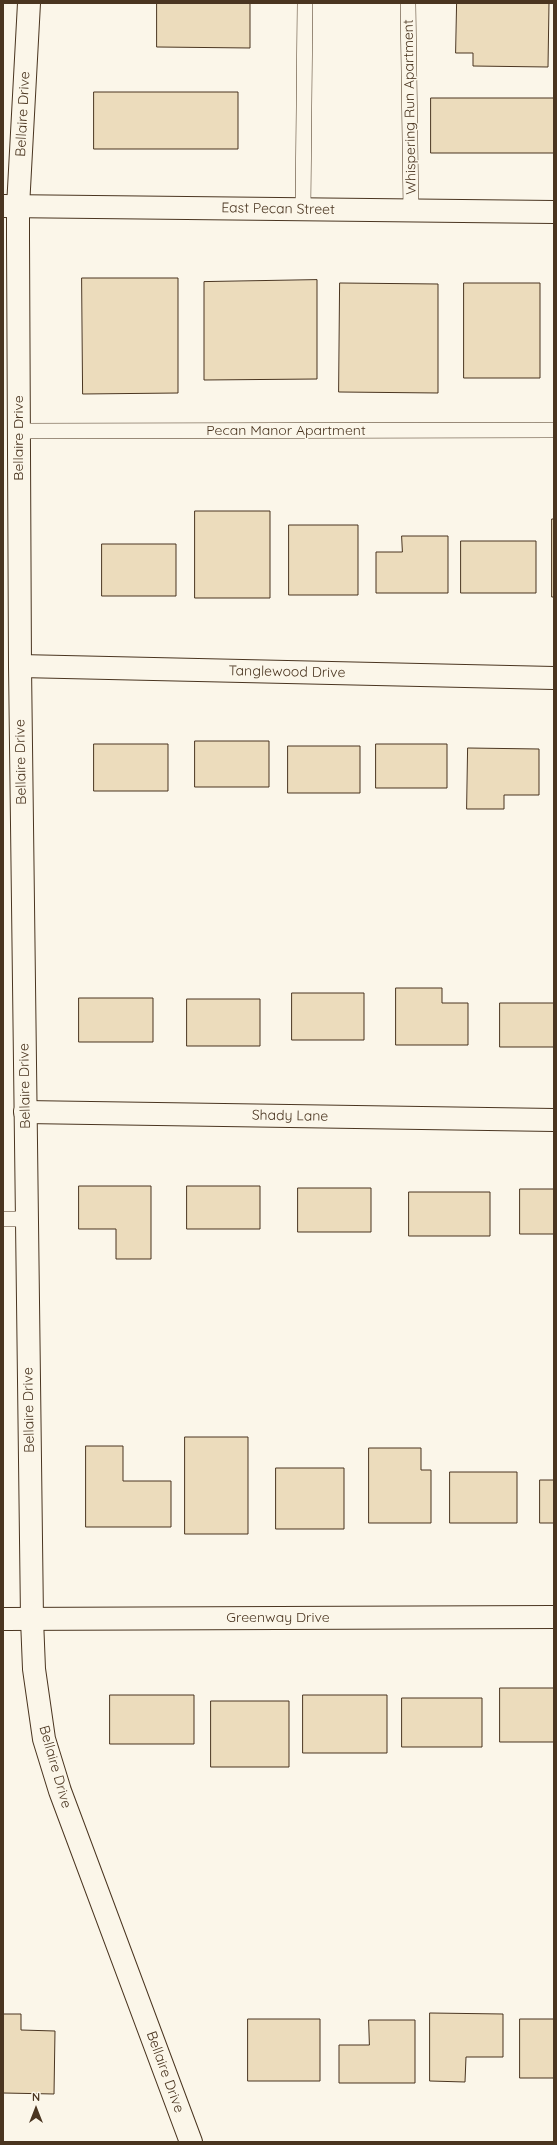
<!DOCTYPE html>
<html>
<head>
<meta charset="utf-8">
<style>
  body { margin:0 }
  #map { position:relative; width:557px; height:2145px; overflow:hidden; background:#fbf6e9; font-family:Quicksand,sans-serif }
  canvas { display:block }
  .frame { position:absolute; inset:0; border:4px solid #4a3520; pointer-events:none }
  .north { position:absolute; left:16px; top:2089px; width:40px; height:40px; -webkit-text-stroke:3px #fbf6e9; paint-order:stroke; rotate:0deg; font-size:11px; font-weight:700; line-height:16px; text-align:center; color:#4a3520 }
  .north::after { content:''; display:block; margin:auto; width:14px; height:18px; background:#4a3520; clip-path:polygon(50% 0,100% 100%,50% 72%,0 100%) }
</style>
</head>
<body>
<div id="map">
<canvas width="557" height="2145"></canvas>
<div class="frame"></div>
<div class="north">N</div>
</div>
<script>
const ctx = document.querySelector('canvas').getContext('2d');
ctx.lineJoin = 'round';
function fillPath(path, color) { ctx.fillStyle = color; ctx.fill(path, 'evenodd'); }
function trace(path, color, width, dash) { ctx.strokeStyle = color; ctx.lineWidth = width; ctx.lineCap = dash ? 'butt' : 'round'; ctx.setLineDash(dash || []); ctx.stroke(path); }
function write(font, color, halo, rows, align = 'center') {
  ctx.font = font + ' Quicksand,sans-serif'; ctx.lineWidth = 3; ctx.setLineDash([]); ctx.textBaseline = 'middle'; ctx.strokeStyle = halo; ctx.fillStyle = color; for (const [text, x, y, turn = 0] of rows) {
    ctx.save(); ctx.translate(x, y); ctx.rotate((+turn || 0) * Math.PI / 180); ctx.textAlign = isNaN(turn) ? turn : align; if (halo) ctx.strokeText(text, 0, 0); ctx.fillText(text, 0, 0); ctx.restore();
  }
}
const building = new Path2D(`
  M157,3H250V48L157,47Z
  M457,3H549L548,67L473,66V53H456Z
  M94,92H238V149H94Z
  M431,98H554V153H431Z
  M82,278H178V393L83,394Z
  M317,280V379L204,380V282Z
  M340,283L438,284V393L339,392Z
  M464,283H540V378H464Z
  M195,511H270V598H195Z
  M552,519H554V597H552Z
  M289,525H358V595H289Z
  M402,536H448V593H376V552H402Z
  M461,541H536V593H461Z
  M102,544H176V596H102Z
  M195,741H269V787H195Z
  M94,744H168V791H94Z
  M376,744H447V788H376Z
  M288,746H360V793H288Z
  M468,748L539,749V795H504V809H467Z
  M396,988H442V1003H468V1045H396Z
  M292,993H364V1040H292Z
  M79,998H153V1042H79Z
  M187,999H260V1046H187Z
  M500,1003H554V1047H500Z
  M79,1186H151V1259H116V1229H79Z
  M187,1186H260V1229H187Z
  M298,1188H371V1232H298Z
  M520,1189H554V1234H520Z
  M409,1192H490V1236H409Z
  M185,1437H248V1534H185Z
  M86,1446H123V1481H171V1527H86Z
  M369,1448H421V1470H431V1523H369Z
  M276,1468H344V1529H276Z
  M450,1472H517V1523H450Z
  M540,1480H554V1523H540Z
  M500,1688H554V1742H500Z
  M110,1695H194V1744H110Z
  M303,1695H387V1753H303Z
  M402,1698H482V1747H402Z
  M211,1701H289V1767H211Z
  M430,2013L503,2014V2057H466L465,2082L430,2081Z
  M3,2014H21V2030L55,2031L54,2094L3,2093Z
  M248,2019H320V2081H248Z
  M520,2019H554V2078H520Z
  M369,2020H415V2083H339V2045H369Z`);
fillPath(building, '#ecdcbc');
trace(building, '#4a3520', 1);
const service = new Path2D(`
  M408,3L411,211
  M303,210L305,3
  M19,431L554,430
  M3,1219H27`);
const minor = new Path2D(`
  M3,206L554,212
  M20,666L554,678
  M25,1112L554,1120
  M3,1619L554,1617`);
const tertiary = new Path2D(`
  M29,3L18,207V239L20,666L32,1619L34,1669L44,1739L60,1791L191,2142`);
trace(service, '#4a3520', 16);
trace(minor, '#4a3520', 24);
trace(tertiary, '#4a3520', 24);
trace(service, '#fbf6e9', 15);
trace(minor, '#fbf6e9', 22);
trace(tertiary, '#fbf6e9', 22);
write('14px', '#4a3520', '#fbf6e9', [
  ["Whispering Run Apartment",410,107,-91],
  ["Bellaire Drive",23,114,-87],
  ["East Pecan Street",278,209,1],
  ["Pecan Manor Apartment",286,431],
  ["Bellaire Drive",19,438,-90],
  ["Tanglewood Drive",287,672,1],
  ["Bellaire Drive",21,762,-91],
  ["Bellaire Drive",25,1086,-91],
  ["Shady Lane",290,1116,1],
  ["Bellaire Drive",29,1410,-91],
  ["Greenway Drive",278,1618],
  ["Bellaire Drive",55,1767,74],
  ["Bellaire Drive",165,2072,70]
]);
</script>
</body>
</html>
